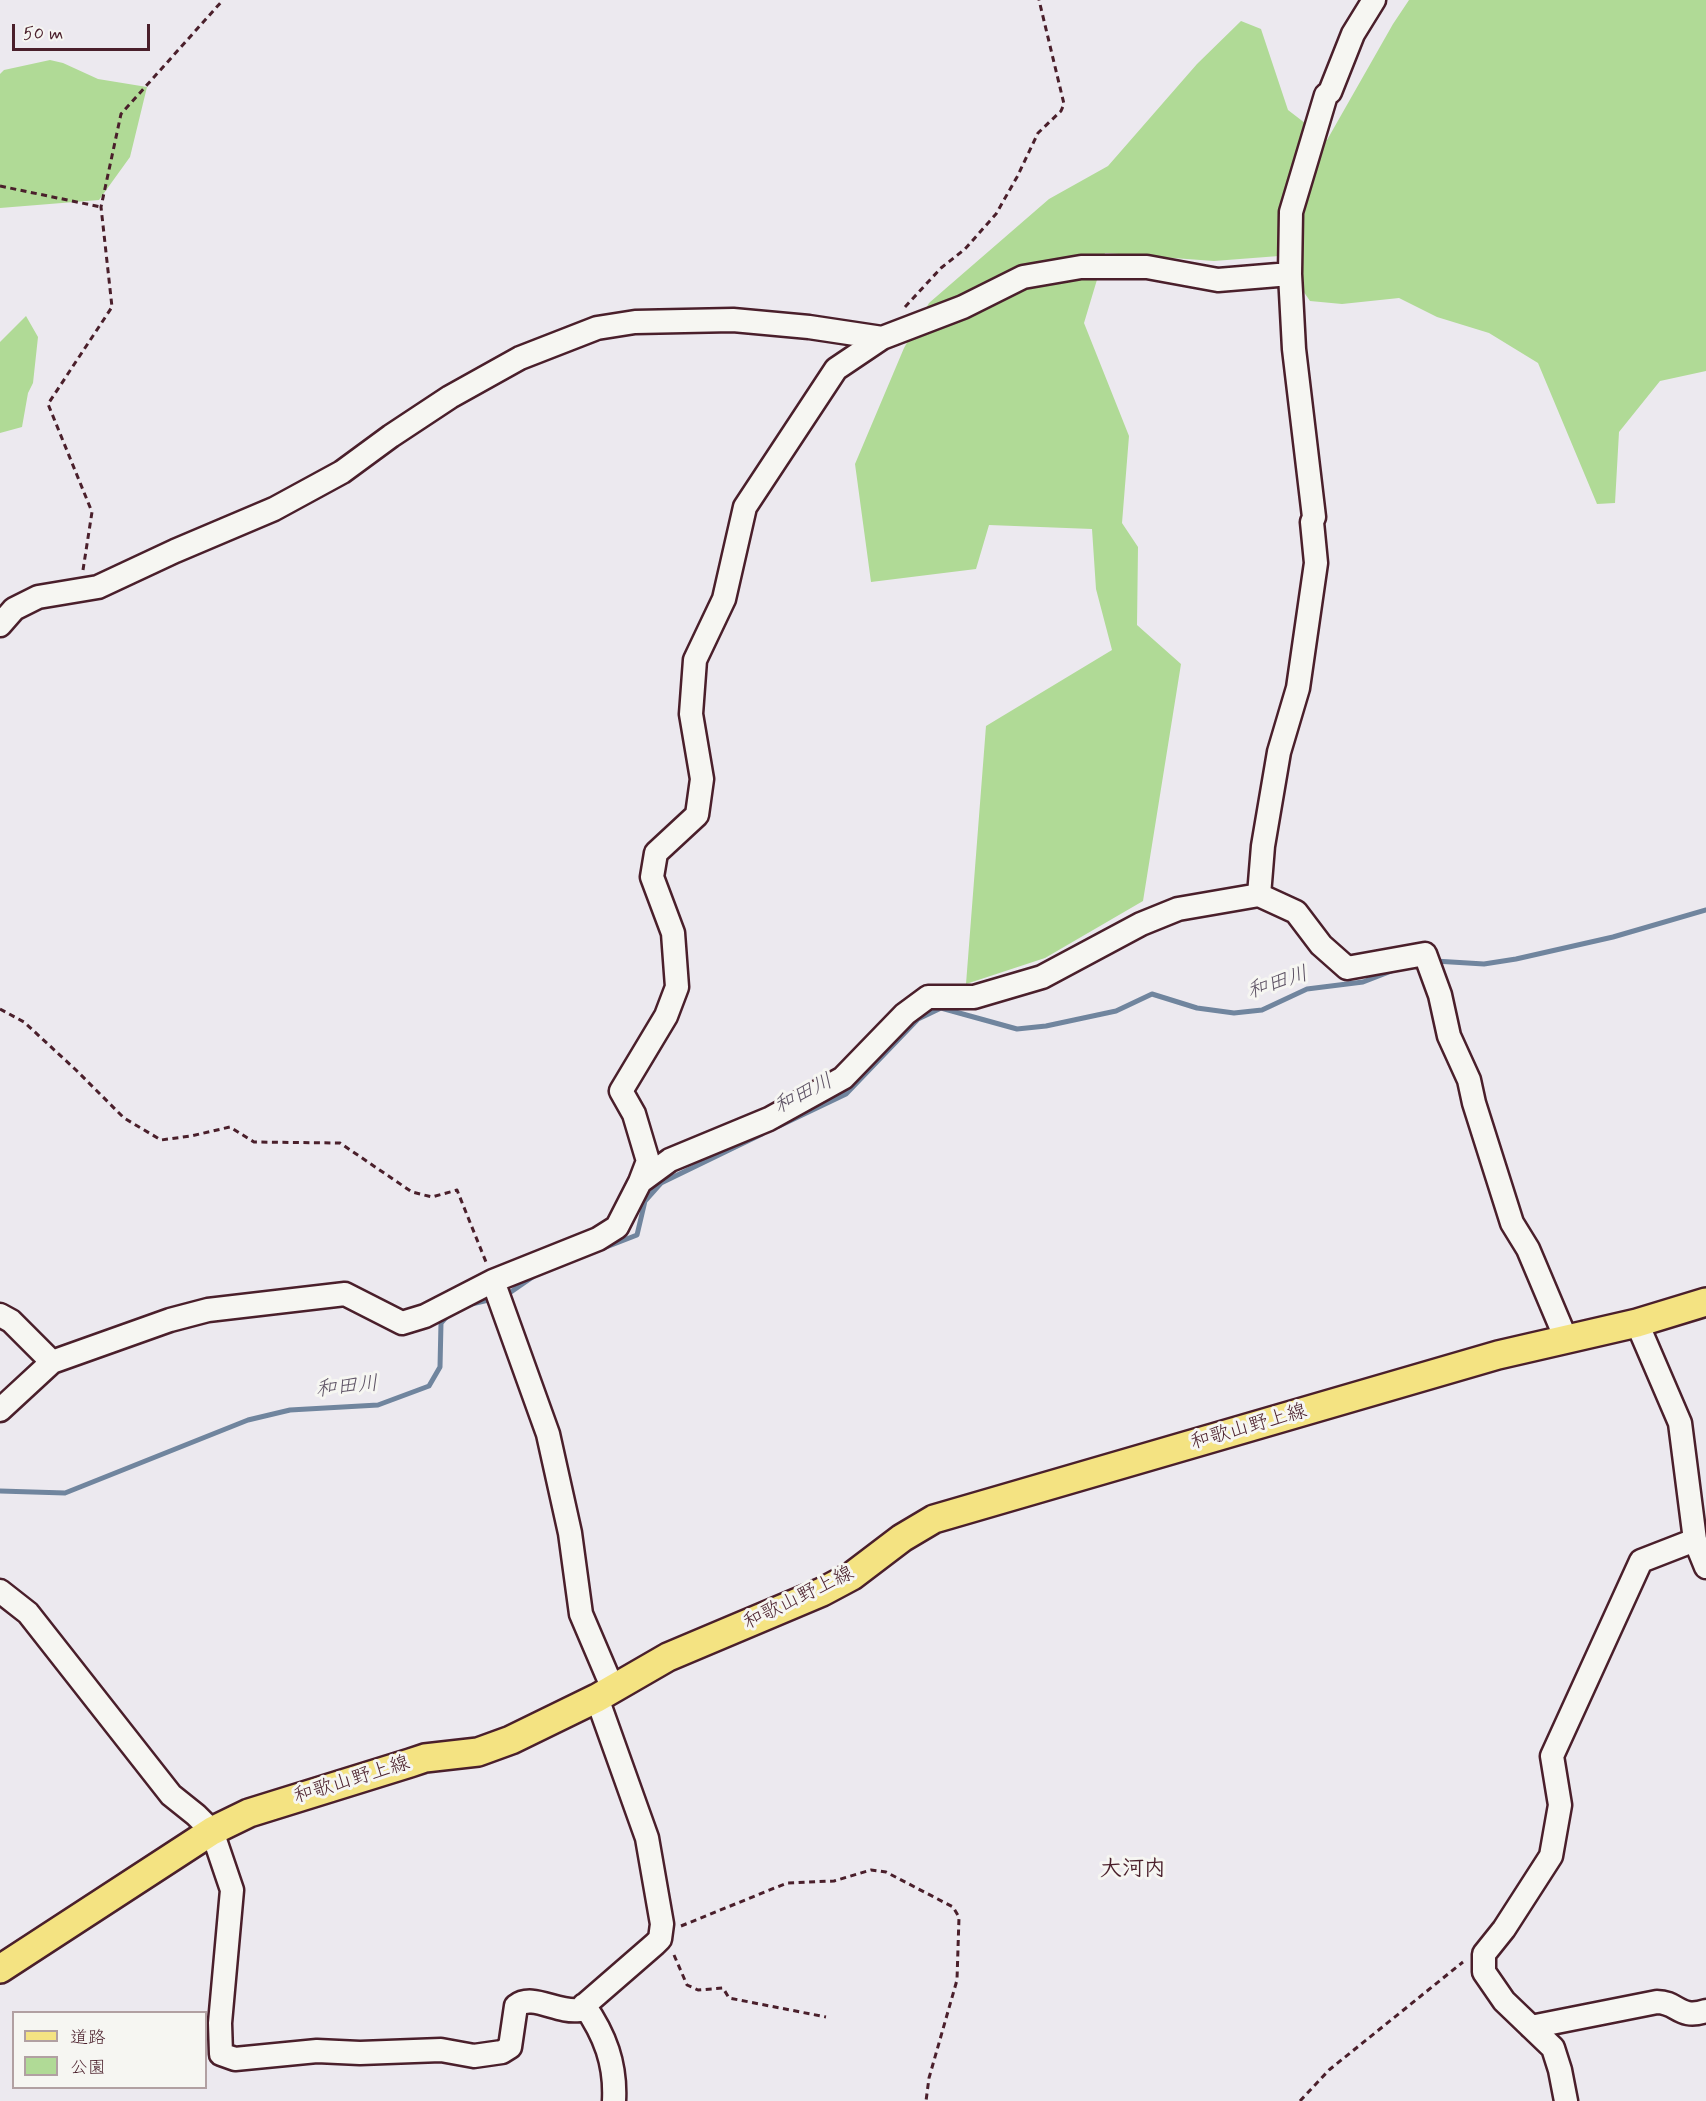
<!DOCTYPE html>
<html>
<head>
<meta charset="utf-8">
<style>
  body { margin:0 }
  #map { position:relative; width:1706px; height:2101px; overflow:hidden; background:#ece9ef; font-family:Mynerve,"Klee One",sans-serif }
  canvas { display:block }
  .legend { position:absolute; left:12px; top:2011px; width:195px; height:78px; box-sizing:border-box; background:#f6f6f2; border:2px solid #b1a0a2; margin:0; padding:8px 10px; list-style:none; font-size:18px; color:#4a1f2b }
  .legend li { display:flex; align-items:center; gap:12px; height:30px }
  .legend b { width:30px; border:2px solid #b1a0a2 }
  .scale { position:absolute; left:12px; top:24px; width:138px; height:27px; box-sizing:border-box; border:3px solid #4a1f2b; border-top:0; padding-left:8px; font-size:18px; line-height:21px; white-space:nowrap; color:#4a1f2b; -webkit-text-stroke:4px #f6f6f2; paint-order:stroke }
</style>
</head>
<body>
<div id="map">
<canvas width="1706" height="2101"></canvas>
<ul class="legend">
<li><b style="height:8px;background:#f4e382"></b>道路</li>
<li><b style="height:16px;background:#b0da96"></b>公園</li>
</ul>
<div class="scale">50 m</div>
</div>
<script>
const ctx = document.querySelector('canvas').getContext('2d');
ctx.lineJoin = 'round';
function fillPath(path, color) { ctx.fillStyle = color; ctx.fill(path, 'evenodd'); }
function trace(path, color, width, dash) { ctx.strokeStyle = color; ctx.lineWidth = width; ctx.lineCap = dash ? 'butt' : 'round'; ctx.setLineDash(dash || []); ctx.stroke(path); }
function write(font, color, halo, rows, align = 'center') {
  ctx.font = font + ' Mynerve,"Klee One",sans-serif'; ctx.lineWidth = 6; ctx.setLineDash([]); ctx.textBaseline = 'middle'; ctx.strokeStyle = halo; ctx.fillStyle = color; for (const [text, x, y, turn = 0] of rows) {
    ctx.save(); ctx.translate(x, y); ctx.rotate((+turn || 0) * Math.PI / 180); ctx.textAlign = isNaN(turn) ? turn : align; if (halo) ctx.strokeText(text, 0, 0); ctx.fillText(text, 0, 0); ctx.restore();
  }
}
fillPath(new Path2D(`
  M1409,0H1706V371L1660,381L1619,432L1615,503L1597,504L1538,363L1489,333L1437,317L1399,298L1342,304L1310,301L1279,256L1214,261L1105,253L1084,323L1129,436L1122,523L1138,547L1137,625L1181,664L1143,901L1045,958L966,984L986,726L1112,650L1096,589L1092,529L989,525L976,569L871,582L855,464L904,348L929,303L1049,199L1108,166L1197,64L1241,21L1261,29L1288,110L1327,140L1393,24Z
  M50,60L63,63L98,79L147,87L130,157L99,200L0,208V74L4,70Z
  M26,316L38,337L33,383L28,393L22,427L0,433V342Z`), '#b0da96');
trace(new Path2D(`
  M1435,961L1484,964L1516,959L1613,937L1706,910
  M779,1126L846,1094L918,1019L941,1008L1017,1029L1046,1026L1116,1011L1152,994L1197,1008L1234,1013L1262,1010L1307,989L1363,982L1394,970
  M601,1249L637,1235L645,1201L661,1183L762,1134
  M505,1296L534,1276
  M467,1305L493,1299
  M0,1491L65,1493L248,1420L290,1410L378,1405L429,1386L440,1367L441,1323L449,1314`), '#70859e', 5);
const minor = new Path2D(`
  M0,625L14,609L38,597L98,587L175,551L274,509L342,472L391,436L450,397L520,358L597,328L635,322L733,320L809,327L882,338
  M1259,895L1263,846L1279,752L1298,688L1316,563L1312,522L1314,517L1294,349L1290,274L1291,212L1326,95L1330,92L1353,34L1374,0
  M640,1182L670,1160L769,1119L843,1078L905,1014L928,997H974L1042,977L1141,924L1178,909L1259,895L1296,912L1321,945L1347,968L1425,954L1440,995L1449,1036L1469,1080L1474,1103L1512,1223L1528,1249L1566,1339
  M493,1281L548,1434L570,1533L581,1614L613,1689
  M0,1315L11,1321L52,1362
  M1637,1323L1680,1423L1695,1540L1706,1567
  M0,1410L52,1362L170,1320L208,1310L345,1294L402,1323L425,1316L493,1281L598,1239L617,1227L640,1182L648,1161L634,1114L621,1091L666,1016L677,987L673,933L652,877L656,853L697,815L702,779L691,714L695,660L724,599L745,507L836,369L882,338L963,307L1023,277L1081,267H1147L1218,280L1290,274
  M0,1591L28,1613L171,1795L196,1815L212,1831L232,1890L220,2023L221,2054L235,2059L317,2051L360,2053L441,2050L474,2056L502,2052L510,2047L516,2006C532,1993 557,2013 579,2010L655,1944L660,1939L662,1924L647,1838L597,1698
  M584,2005C605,2035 616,2064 614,2101
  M1531,2027L1657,2002C1678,2002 1679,2020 1706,2011
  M1566,2101L1560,2070L1553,2048L1504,2001L1484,1972V1954L1504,1929L1551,1856L1560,1805L1552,1756L1641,1561L1695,1540`);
const major = new Path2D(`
  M0,1969L212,1831L249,1813L410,1763L425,1758L478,1752L511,1740L597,1698L668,1657L822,1592L852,1576L902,1538L934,1519L1498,1355L1637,1323L1706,1302`);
trace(minor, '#4a1f2b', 27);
trace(major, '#4a1f2b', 32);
trace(new Path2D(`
  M0,186L101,207
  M905,307L941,268L965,249L996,214L1017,177L1038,133L1061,111L1064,104L1039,0
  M83,570L92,512L48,404L112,307L101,207L121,114L223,0
  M0,1009L24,1022L76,1070L124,1118L161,1140L191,1136L230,1127L254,1142L340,1143L412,1192L432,1197L457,1190L486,1262
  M681,1926L787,1883L834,1881L871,1870L886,1872L953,1907L959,1917L957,1980L929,2078L926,2101
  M674,1955L687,1985L698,1990L723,1988L729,1998L826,2017
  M1300,2101L1329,2070L1463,1962`), '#4a1f2b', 3, [6, 4.5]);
trace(minor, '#f6f6f2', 22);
trace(major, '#f4e382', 27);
write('20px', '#4a1f2b', '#f6f6f2', [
  ["和歌山野上線",1249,1428,-16],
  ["和歌山野上線",799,1599,-26],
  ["和歌山野上線",352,1781,-17]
]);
write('italic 21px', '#5d5264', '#f6f6f2', [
  ["和田川",1278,984,-18],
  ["和田川",804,1095,-27],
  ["和田川",347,1388,-6]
]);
write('bold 22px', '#4a1f2b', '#f6f6f2', [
  ["大河内",1133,1870]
]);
</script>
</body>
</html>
